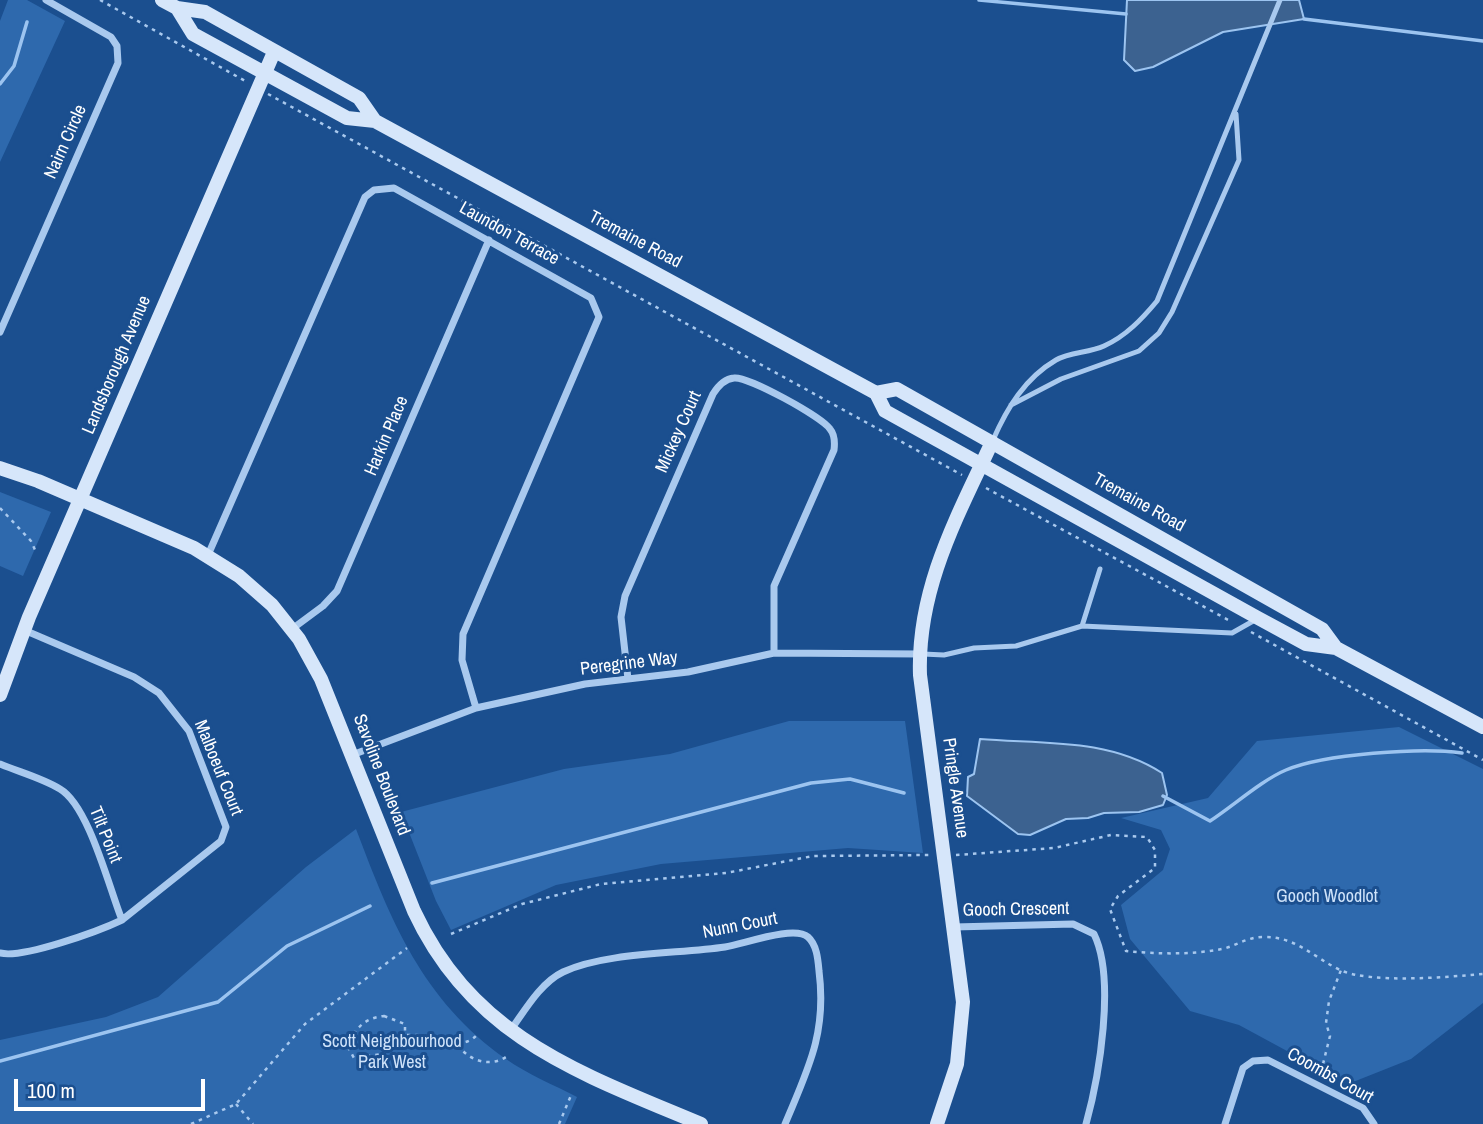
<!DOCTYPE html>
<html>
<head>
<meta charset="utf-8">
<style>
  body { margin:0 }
  #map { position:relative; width:1483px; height:1124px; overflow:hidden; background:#1b4f8f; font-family:"Archivo Narrow",sans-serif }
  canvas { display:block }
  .scale { position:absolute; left:14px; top:1079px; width:191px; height:32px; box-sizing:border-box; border:4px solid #fff; border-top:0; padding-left:9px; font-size:21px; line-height:24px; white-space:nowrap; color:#fff; -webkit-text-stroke:5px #1b4f8f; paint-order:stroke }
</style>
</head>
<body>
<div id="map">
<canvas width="1483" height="1124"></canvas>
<div class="scale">100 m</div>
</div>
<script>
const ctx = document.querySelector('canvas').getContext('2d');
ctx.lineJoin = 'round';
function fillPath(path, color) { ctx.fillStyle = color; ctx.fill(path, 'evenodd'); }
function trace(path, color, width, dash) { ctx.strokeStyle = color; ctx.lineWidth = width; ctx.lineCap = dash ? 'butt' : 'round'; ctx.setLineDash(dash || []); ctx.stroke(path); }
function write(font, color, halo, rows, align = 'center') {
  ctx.font = font + ' "Archivo Narrow",sans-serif'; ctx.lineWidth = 6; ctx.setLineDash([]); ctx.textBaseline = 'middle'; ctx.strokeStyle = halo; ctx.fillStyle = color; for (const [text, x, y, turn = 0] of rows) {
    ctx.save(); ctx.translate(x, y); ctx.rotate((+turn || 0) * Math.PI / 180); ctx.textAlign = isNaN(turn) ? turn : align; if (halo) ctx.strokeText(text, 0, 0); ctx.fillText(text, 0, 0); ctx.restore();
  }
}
fillPath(new Path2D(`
  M8,0H27L65,21L0,162V21Z
  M0,492L51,512L23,576L0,566Z
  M789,721H905L923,853L848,848L661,864L556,885L451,930L436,901L401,812L564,769L670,754Z
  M1399,727L1483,769V1003L1411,1059L1348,1084L1239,1025L1190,1011L1130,939L1121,905L1163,870L1170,849L1161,830L1121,818L1208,798L1257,741Z
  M356,829C391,921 422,1000 506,1059C527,1074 554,1085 577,1097L565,1124H0V1040L106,1017L158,997L306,867Z`), '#2e69ad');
const water = new Path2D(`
  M1127,0H1299L1304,19L1223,32L1153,67L1135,71L1124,60Z
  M980,739C1042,744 1108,738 1162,773L1167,795L1163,805L1139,812L1104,813L1088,818L1066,819L1030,835L1018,834L967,796L968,777L974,774Z`);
fillPath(water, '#3c6290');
trace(water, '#9cc4f0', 2);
trace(new Path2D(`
  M979,0L1126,14
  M1304,19L1483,41
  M0,84L14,66L27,22
  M1163,796L1210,821C1233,806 1262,780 1286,770C1324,754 1422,747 1462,753
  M432,883L811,783L850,779L904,793
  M0,1061L218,1002L287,946L370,906`), '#9cc4f0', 3.5);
trace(new Path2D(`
  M100,0L247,82
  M268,94L962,475
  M986,488L1232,622
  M0,508L31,541L36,552
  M1251,632L1483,760
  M956,855L1054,848L1111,835L1147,837L1155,850V868L1118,896L1110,909L1126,951C1156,954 1191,955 1222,949C1236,946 1247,937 1263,937C1295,936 1313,957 1340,970C1371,984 1447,977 1483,974
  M451,934L522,904L601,884L726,873L813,856L931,855
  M384,1016L405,1024V1038L383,1054L354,1058L349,1049C352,1030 364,1018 384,1016Z
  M407,1035C414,1035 422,1035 430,1036C449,1038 462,1051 478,1034
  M458,1045C468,1060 489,1068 506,1057
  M1321,1072L1330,1036L1326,1023L1329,1001L1341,970
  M236,1104L253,1124
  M191,1124L236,1104L305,1024L407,948
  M559,1124L572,1093`), '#a9c9ee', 2.5, [3.5, 5]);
trace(new Path2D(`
  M1011,405L1061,379L1139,351L1159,333L1172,312L1239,160L1236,114
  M993,440C1007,408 1025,378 1056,360C1070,352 1089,353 1104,346C1126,336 1142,319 1157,301L1280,0
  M1082,626L1100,569
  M923,654L944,655L974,648L1016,646L1082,626L1232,633L1255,620`), '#a9c9ee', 5);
trace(new Path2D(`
  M0,332L118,63L117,46L111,37L46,0
  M208,555L365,197L374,190L394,188L591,298L599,317L463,634L462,660L476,708
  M292,629L323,606L337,591L489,240
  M628,679L621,617L625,596L713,394C718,386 724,379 734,378C748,376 822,417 830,429C835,435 835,442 834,450L774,586V653
  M352,755L476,708L585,684L688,672L774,653L920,654
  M0,764C19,772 42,778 60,789C89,806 109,888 122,920
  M954,927L1073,924L1094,934C1116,979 1099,1077 1086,1124
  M0,953C22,959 99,931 122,920L221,841L226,827L189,731L159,693L134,677L24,630
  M510,1031C524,1012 540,983 563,972C606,952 678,954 725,947C744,944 794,925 808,937C817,945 818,960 819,971C827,1033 808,1069 785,1124
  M1225,1124L1243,1068L1253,1061L1268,1060L1363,1108L1374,1124`), '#a9c9ee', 7);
trace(new Path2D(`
  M162,0L177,8L205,12L359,98L375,121
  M177,8L193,34L347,118L375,121L876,393L885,411L1258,618L1306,644L1336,648L1483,727
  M876,393L897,389L1322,629L1336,648
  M0,468L38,481L194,548L239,576L272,605L299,639L321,679L414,911C473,1038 580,1073 701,1124
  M0,695L29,617L274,52
  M937,1124L957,1064L963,1002L920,675C917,589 957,517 992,442`), '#d6e6fa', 14);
write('18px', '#fff', '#1b4f8f', [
  ["Nairn Circle",66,142,-66],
  ["Laundon Terrace",509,234,29],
  ["Tremaine Road",635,240,28],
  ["Landsborough Avenue",117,365,-67],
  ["Mickey Court",679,432,-66],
  ["Harkin Place",387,436,-67],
  ["Tremaine Road",1139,503,29],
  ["Peregrine Way",629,664,-7],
  ["Malboeuf Court",218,768,68],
  ["Savoline Boulevard",381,775,69],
  ["Pringle Avenue",955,788,82],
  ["Tilt Point",105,835,68],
  ["Gooch Crescent",1016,910,-1],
  ["Nunn Court",740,926,-11],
  ["Coombs Court",1330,1076,29]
]);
write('18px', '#cfe3fa', '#1b4f8f', [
  ["Gooch Woodlot",1327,897],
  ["Scott Neighbourhood",392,1042],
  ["Park West",392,1063]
]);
</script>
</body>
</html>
